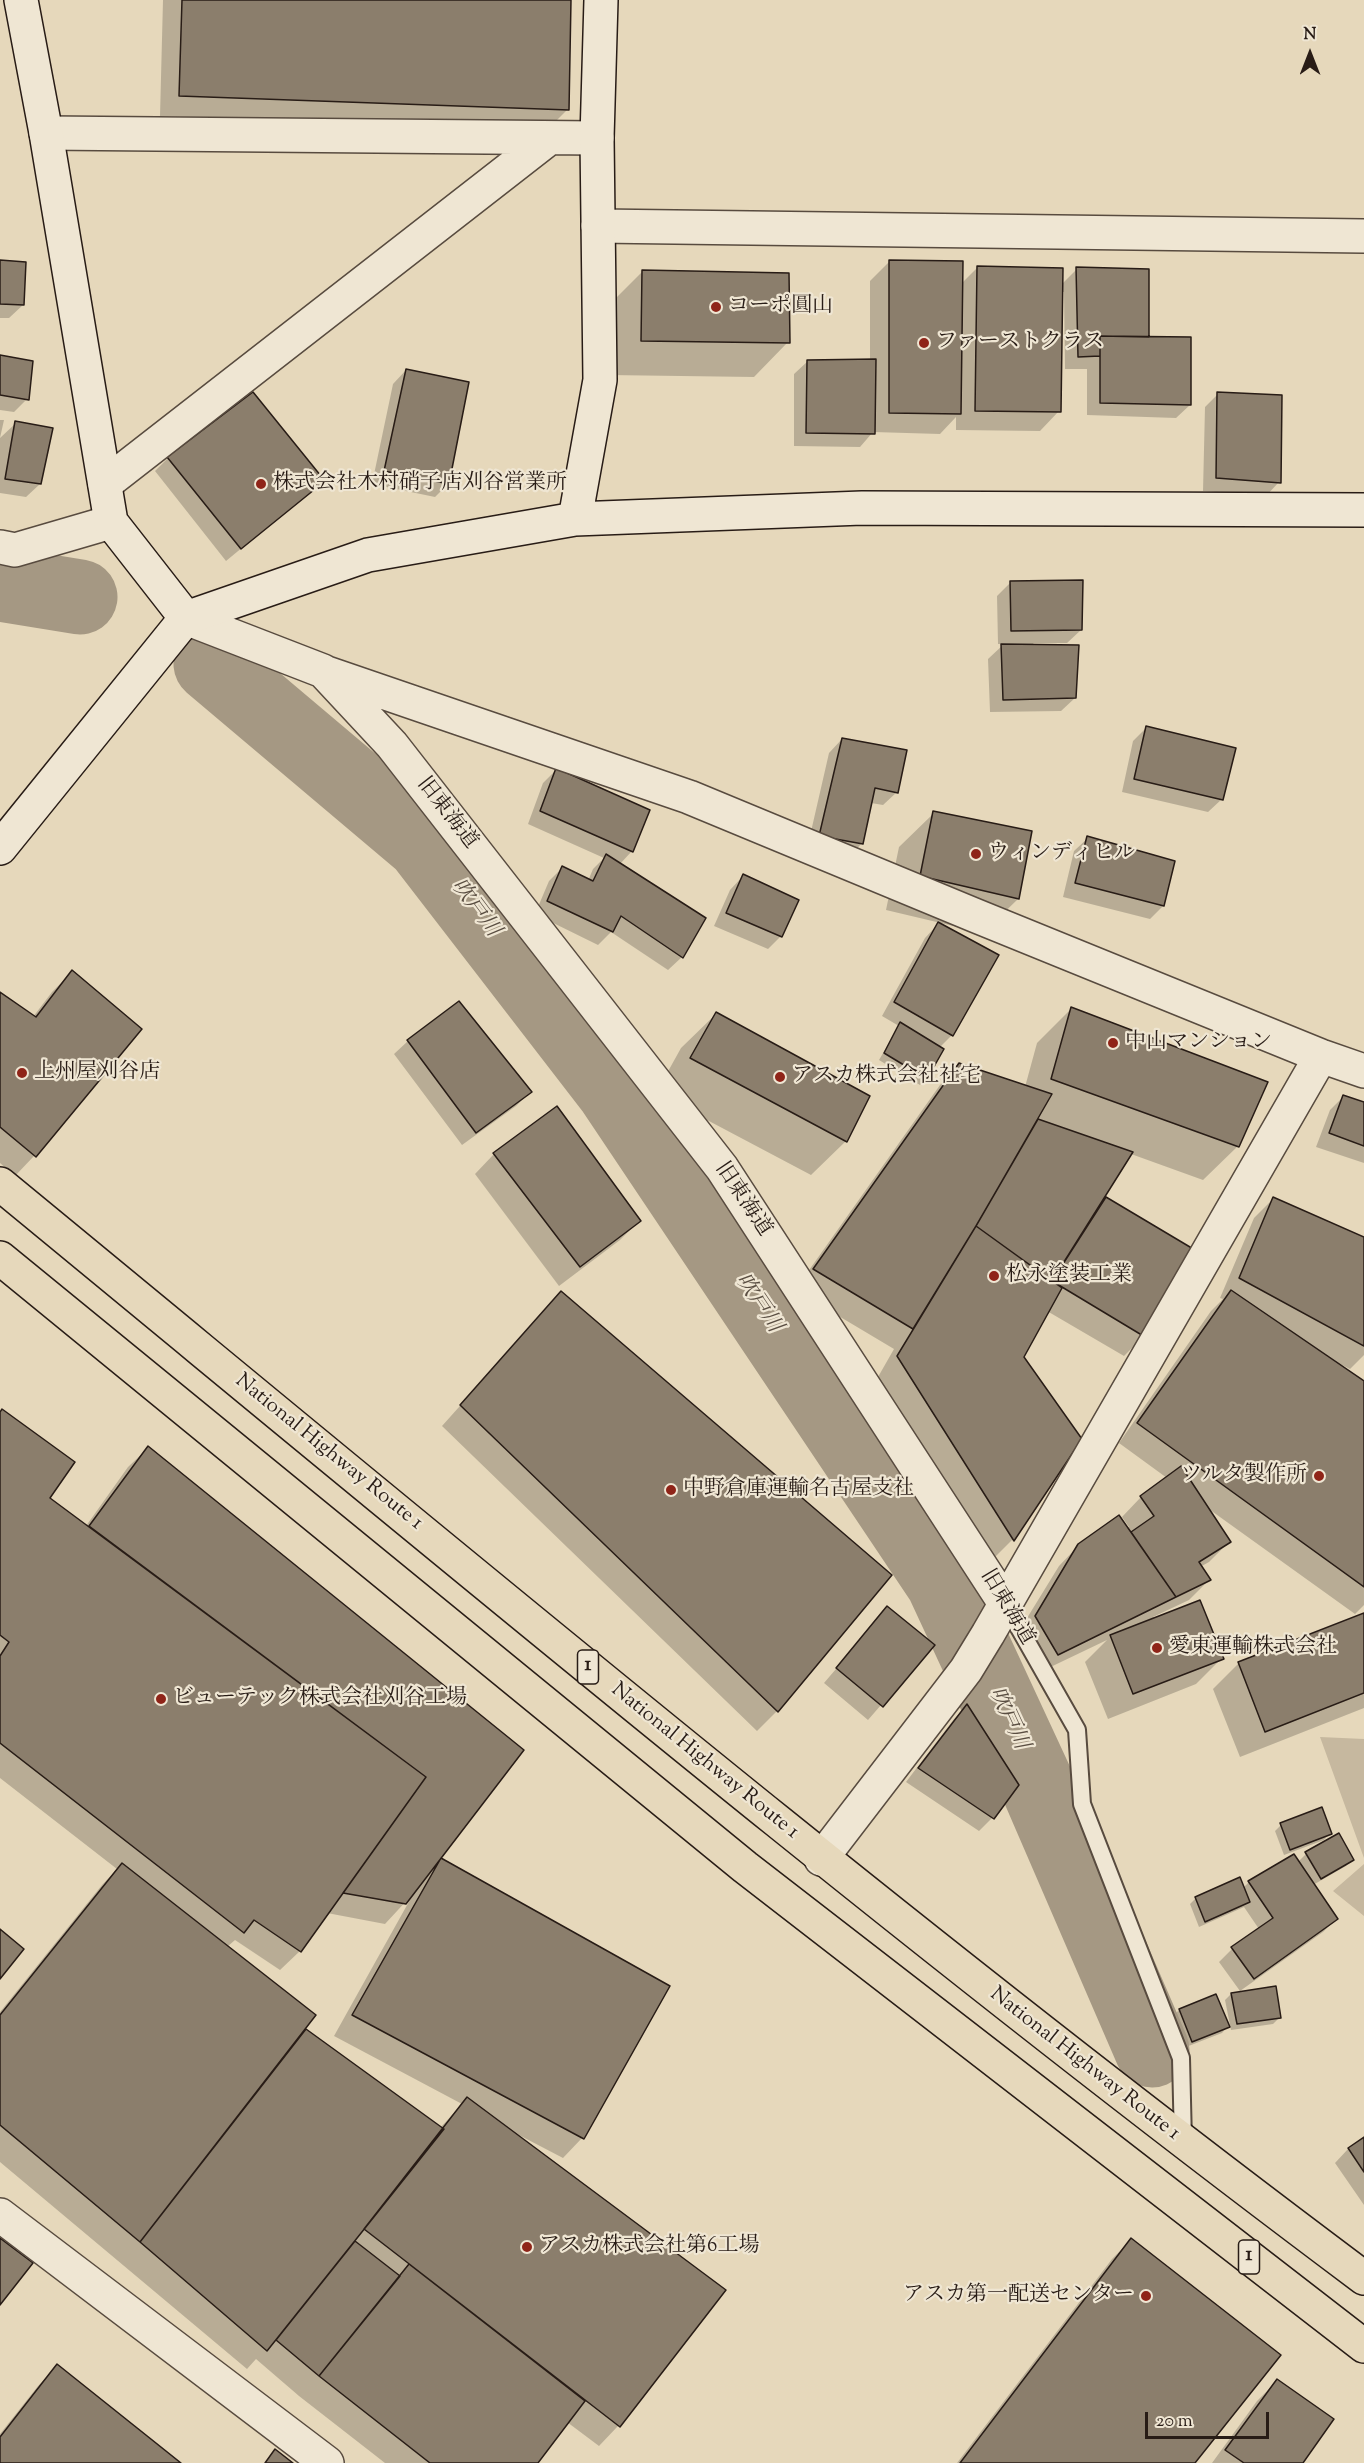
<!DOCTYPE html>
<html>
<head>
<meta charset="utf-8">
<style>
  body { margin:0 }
  #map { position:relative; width:1364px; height:2463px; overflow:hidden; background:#e6d8bb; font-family:"Sorts Mill Goudy",serif }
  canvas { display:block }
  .north { position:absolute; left:1280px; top:24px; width:60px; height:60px; -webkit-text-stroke:4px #efe6d3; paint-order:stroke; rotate:0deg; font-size:16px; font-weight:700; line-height:24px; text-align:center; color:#281c16 }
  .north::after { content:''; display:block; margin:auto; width:21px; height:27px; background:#281c16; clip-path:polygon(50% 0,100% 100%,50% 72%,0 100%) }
  .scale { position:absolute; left:1145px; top:2412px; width:124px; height:27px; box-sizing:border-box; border:3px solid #281c16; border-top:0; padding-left:8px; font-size:18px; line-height:21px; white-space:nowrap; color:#281c16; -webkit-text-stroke:4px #efe6d3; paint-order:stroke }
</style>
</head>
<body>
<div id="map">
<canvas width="1364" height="2463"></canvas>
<div class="north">N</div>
<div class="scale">20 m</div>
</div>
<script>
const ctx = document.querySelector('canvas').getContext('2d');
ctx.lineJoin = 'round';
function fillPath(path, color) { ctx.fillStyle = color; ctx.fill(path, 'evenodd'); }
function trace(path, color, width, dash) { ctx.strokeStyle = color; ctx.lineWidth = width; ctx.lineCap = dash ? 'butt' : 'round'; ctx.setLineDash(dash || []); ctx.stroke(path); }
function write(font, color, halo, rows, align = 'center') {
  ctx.font = font + ' "Sorts Mill Goudy","Noto Serif JP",serif'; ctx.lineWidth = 4.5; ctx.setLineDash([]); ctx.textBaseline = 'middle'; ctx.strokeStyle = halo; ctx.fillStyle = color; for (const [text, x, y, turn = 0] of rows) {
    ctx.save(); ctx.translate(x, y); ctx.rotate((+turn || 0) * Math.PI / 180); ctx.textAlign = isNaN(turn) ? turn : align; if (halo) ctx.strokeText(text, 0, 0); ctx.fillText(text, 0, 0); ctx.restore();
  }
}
fillPath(new Path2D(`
  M1320,1737L1364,1739V1858Z
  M1364,1864V1916L1333,1891Z`), '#c6b89f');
fillPath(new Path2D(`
  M163,0H570L568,109L548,129L160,116Z
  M0,261L23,305L9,318H0Z
  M890,261L961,284L978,267L1061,285L1077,269L1148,338L1190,405L1176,418L1087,415V369H1065L1064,292H1061L1059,411L1040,431L956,430V417L940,434L873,432L860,447L794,446V374L808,361L870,360V281Z
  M643,271L788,342L754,377L607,375L608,306Z
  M0,357L27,399L14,412L0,410Z
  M406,370L448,484L435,497L372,484L393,384Z
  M1218,394L1279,482L1266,496L1203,491L1205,407Z
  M0,420H4L0,438L16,423L40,484L26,497L0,493Z
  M168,458L323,481L226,561L155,471Z
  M1011,582L1081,630L1067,643H1033L1075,698L1061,711L990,712L988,659L1004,644H998L997,596Z
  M1146,728L1222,799L1208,812L1122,792L1133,741Z
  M842,739L897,792L883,805L871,803L862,843L849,857L807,849L829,753Z
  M556,770L632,851L620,864L682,957L668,970L611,932L598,945L535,914L549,881L562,868L588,881L593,869L604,858L528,824L543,783Z
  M934,813L1018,899L983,933L886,910L899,847Z
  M1088,838L1163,906L1150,919L1063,897L1074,851Z
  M743,876L781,936L768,949L714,926L730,890Z
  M938,924L952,1035L939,1048L926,1078L920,1085L879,1060L899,1026L882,1016L925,938Z
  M72,972L140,1029L34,1156L15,1176L0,1163V994L33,1017L52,992Z
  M1071,1009L1238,1146L1203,1180L1131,1154L1104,1197L1193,1250L1144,1336L1124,1356L1047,1311L1022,1357L1080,1439L1012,1540L993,1559L878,1377L894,1349L795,1290L940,1085L960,1065L1025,1087L1037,1043Z
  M716,1014L846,1141L811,1175L656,1093L681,1048Z
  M408,1041L530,1092L516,1106L462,1145L394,1054Z
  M1343,1097L1364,1104V1163L1316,1147L1330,1110Z
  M494,1154L639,1221L620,1240L559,1286L475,1174Z
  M1274,1198L1364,1239V1355L1350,1369L1340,1364L1339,1365L1364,1382V1605L1355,1614L1206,1507L1229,1542L1209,1562L1200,1567L1209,1580L1189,1600L1153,1617L1222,1658L1196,1684L1108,1719L1085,1662L1107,1640L1038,1673L1016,1636L1059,1566L1079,1545L1129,1527L1122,1517L1141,1497L1167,1478L1119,1443L1211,1311L1223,1299L1220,1298L1254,1218Z
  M561,1293L890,1576L777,1711L757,1731L442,1426Z
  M0,1413L48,1498L86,1526L128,1467L148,1448L522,1751L439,1858L668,1986L582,2138L563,2158L517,2134L516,2135L724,2291L618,2426L599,2446L567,2422L536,2463H385L299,2396L256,2359L247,2369L0,2162V2012L102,1885L117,1869L0,1778ZM410,1897L411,1898L334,2036L462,2104L440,2128L304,2029L227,1947L235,1940L280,1970L300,1951L327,1913L385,1924Z
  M888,1608L933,1645L868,1720L824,1683Z
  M1364,1615V1708L1240,1757L1213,1689L1239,1663Z
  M967,1706L1017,1785L992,1818L979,1831L906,1782L954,1719Z
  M1281,1825L1330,1833L1324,1840L1284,1855L1275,1831Z
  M1338,1835L1353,1860L1346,1866L1313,1885L1336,1919L1323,1932L1240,1991L1219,1962L1232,1949L1259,1929L1244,1907L1199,1927L1190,1904L1196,1898L1243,1888L1249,1882L1293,1856L1298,1862L1306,1854Z
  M1231,1994L1279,2018L1273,2024L1231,2030L1225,2000Z
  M1179,2010L1228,2026L1222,2033L1186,2047L1173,2016Z
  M1364,2139V2205L1335,2163L1348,2149Z
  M1131,2240L1193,2463H957L1112,2259Z
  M57,2366L179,2463H0V2434L38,2386Z
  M1277,2381L1301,2463H1212L1257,2401Z`), '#0003');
trace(new Path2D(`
  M0,584L80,597
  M211,664L423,843L612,1088L943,1582L1040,1791L1152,2050`), '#a59883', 75);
const building = new Path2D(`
  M182,0H571L569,110L179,96Z
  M0,260L26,262L24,305L0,304Z
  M889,260L963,261L961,414L889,413Z
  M977,266L1063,268L1061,412L975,411Z
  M1076,267L1149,269V337L1100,336V356L1078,357Z
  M642,270L789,273L790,343L641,341Z
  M1100,336L1191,337V405L1100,403Z
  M0,355L33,361L29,400L0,395Z
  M876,359L875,434L806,433L807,360Z
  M406,369L469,382L449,484L384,471Z
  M253,392L325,481L241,549L167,457Z
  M1217,392L1282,395L1281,483L1216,478Z
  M15,421L53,428L41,484L5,479Z
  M1083,580L1082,630L1011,631L1010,581Z
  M1001,644L1079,645L1076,698L1003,700Z
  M1146,726L1236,748L1223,800L1134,779Z
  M842,738L907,750L898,793L875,788L863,844L819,836Z
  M556,768L650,810L633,852L540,811Z
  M933,811L1032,831L1019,899L920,876Z
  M1087,836L1175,861L1164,906L1075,883Z
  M606,854L706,918L683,958L621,916L613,932L547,901L562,866L593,881Z
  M743,874L799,900L782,937L726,913Z
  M938,922L999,955L953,1036L894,1002Z
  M72,970L142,1029L36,1157L0,1127V992L36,1017Z
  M459,1001L532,1092L476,1133L407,1040Z
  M1071,1007L1268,1082L1239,1147L1051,1079Z
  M716,1012L870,1096L847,1142L690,1058Z
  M900,1022L944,1049L927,1079L884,1053Z
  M959,1063L1052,1094L976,1226L913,1329L813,1269Z
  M1343,1095L1364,1102V1146L1329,1133Z
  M557,1106L641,1221L580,1267L493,1153Z
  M1038,1119L1133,1152L1052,1281L976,1226Z
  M1106,1197L1195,1250L1145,1337L1052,1281Z
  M1273,1197L1364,1237V1346L1239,1278Z
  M976,1226L1062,1288L1024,1357L1082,1439L1014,1541L897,1356Z
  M1231,1290L1364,1381V1587L1137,1423Z
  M561,1291L892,1575L778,1712L460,1405Z
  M2,1409L75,1462L50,1498L426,1777L301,1952L254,1920L244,1933L0,1743V1656L9,1642L0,1635V1412Z
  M148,1446L524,1750L406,1904L343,1893L426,1777L89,1526Z
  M1181,1466L1231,1542L1199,1562L1211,1580L1176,1597L1131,1532L1154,1516L1140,1496Z
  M1119,1515L1176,1597L1058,1655L1035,1616L1078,1544Z
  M1200,1600L1224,1659L1133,1694L1110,1635Z
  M887,1606L935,1645L883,1707L836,1668Z
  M1364,1613V1693L1265,1732L1238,1662Z
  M967,1704L1019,1785L994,1819L918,1768Z
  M1322,1807L1332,1834L1290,1850L1280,1823Z
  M1339,1833L1354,1860L1321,1879L1305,1852Z
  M1294,1854L1338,1919L1254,1979L1231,1947L1273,1918L1248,1881Z
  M441,1858L670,1986L584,2139L352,2015Z
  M122,1863L316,2015L140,2242L0,2125V2015Z
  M1240,1877L1250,1902L1205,1922L1195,1897Z
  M0,1929L24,1949L0,1979Z
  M1276,1986L1281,2018L1237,2024L1231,1993Z
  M1216,1994L1230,2027L1192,2042L1179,2009Z
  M306,2029L444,2129L267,2351L140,2242Z
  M467,2097L726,2290L620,2427L364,2229Z
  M1364,2137V2172L1348,2148Z
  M0,2238L33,2263L0,2305Z
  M1131,2238L1281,2355L1195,2463H960Z
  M355,2241L400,2276L319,2376L276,2340Z
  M409,2264L585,2401L538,2463H430L319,2376Z
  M57,2364L181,2463H0V2437Z
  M1277,2379L1334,2419L1303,2463H1244L1225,2450Z
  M275,2449L293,2463H265Z`);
fillPath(building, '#8b7e6c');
trace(building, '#281c16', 1.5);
const lane = new Path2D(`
  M1006,1605L1077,1730L1082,1804L1181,2058L1183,2142`);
const street = new Path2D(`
  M46,133L597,138
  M598,226L1364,236
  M105,484L548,139
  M0,547L15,550L111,522
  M186,618L323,671L392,745L722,1168L1006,1605
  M327,673L689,797L974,915L1321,1056L1364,1071
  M821,1859L966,1670L988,1634L1321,1056
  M0,2215L327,2463`);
const secondary = new Path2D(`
  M21,0L46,133L111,522L186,618
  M575,519L600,380L597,138L601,0
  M0,848L186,618L368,555L575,519L862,508L1364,510`);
const highway = new Path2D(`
  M0,1184C450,1554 897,1929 1364,2278
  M0,1258L745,1867L1364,2346`);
trace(lane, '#584b3f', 20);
trace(street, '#584b3f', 36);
trace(secondary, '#281c16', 36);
trace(highway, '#281c16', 36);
trace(lane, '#efe6d3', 16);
trace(street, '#efe6d3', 33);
trace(secondary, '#efe6d3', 33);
trace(highway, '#e6d8bb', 33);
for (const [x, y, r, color] of [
  [716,307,6,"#8f2418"],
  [924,343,6,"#8f2418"],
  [261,484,6,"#8f2418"],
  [976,854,6,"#8f2418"],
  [1113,1043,6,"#8f2418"],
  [22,1073,6,"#8f2418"],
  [780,1077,6,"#8f2418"],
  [994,1276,6,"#8f2418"],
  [1319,1476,6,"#8f2418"],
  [671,1490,6,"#8f2418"],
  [1157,1648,6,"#8f2418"],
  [161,1699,6,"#8f2418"],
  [527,2247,6,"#8f2418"],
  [1146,2296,6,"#8f2418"]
]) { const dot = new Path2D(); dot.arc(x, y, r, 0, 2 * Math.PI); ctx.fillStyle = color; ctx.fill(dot); trace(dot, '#efe6d3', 2); }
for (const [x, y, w] of [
  [588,1667,21],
  [1249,2257,21]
]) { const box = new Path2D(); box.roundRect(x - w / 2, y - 17, w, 34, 4.5); ctx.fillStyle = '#efe6d3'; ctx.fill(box); trace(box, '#281c16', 1.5); }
write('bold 20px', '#281c16', null, [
  ["1",588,1667],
  ["1",1249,2257]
]);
write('21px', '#281c16', '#efe6d3', [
  ["コーポ圓山",728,307],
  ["ファーストクラス",936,343],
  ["株式会社木村硝子店刈谷営業所",273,484],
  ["ウィンディヒル",988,854],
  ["中山マンション",1125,1043],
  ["上州屋刈谷店",34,1073],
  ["アスカ株式会社社宅",792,1077],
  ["松永塗装工業",1006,1276],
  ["ツルタ製作所",1307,1476,"right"],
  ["中野倉庫運輸名古屋支社",683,1490],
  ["愛東運輸株式会社",1169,1648],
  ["ビューテック株式会社刈谷工場",173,1699],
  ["アスカ株式会社第6工場",539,2247],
  ["アスカ第一配送センター",1134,2296,"right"]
], 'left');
write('21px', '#281c16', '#efe6d3', [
  ["旧東海道",446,814,52],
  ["旧東海道",742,1200,56],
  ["National Highway Route 1",328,1453,39],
  ["旧東海道",1006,1608,59],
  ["National Highway Route 1",704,1762,39],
  ["National Highway Route 1",1084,2065,38]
]);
write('italic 22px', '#5a4e42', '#efe6d3', [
  ["吹戸川",474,909,53],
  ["吹戸川",757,1304,56],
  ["吹戸川",1007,1719,65]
]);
</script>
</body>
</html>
